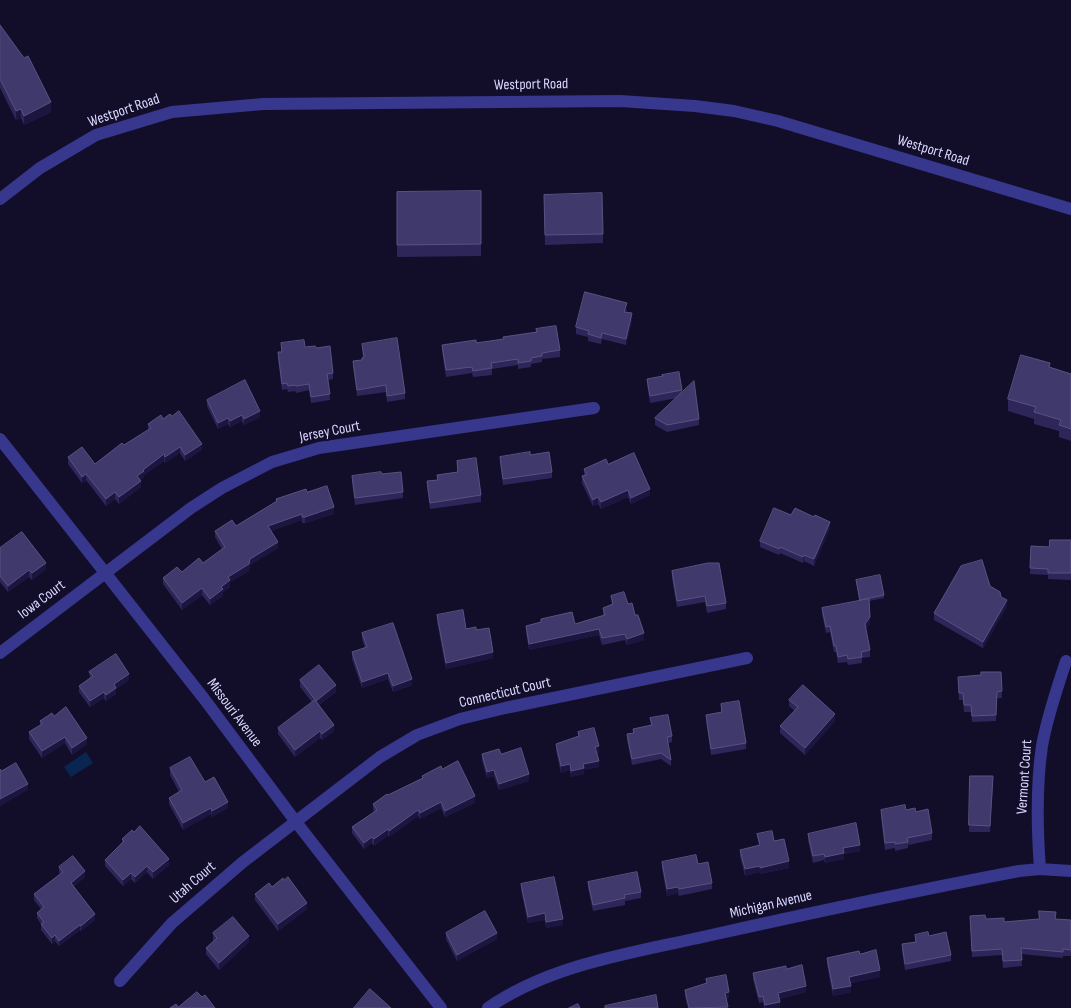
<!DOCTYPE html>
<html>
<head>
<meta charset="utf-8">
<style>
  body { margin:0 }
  canvas { display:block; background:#120e2a }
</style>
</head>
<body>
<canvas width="1071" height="1008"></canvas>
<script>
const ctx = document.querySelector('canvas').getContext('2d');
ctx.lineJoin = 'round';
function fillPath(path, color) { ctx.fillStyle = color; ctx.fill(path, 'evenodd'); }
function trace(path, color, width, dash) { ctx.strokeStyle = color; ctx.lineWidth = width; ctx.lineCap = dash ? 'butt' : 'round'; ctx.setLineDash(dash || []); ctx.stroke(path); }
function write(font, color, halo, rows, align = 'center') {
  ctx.font = font + ' "Sofia Sans Condensed",sans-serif'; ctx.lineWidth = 4; ctx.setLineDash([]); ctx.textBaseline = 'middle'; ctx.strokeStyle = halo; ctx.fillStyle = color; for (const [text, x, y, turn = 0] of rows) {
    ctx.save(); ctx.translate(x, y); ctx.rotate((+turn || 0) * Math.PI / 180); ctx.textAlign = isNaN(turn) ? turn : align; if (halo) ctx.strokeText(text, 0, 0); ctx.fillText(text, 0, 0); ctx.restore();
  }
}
fillPath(new Path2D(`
  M86,752L93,763L71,777L64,767Z`), '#08264f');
trace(new Path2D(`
  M0,199L40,168L96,135L172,112L263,104L620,101L695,106L734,111L778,121L1071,209
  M0,439L205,700L296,822L441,1008
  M0,653L191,508L222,488L272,462L319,448L594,408
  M1040,869C1037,828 1036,786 1042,746C1047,717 1057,689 1066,661
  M120,981L172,923L243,862L380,757L417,735L460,719L505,708L747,658
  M488,1008C551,964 633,953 707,936C810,913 914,891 1019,871L1040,869L1071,871`), '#36378d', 12);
fillPath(new Path2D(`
  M0,25L51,112L24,125L21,118L16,120L0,88Z
  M481,191V256L397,257V192Z
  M544,195L603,234V243L545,245Z
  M627,309L626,312L632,320L626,345L602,339L601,344L588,341V337L576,334V327Z
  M536,329L560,350V357L542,359V362L531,364V367L518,369V365L492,369V375L473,377L472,373L446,377L442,351V345L476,343L503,339L536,332Z
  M281,343L305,347L333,373V379L328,380L330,400L311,403L309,390L296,393L295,391L288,392L287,389L282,390L278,359V352H281Z
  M362,344L405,393V399L387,402L386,392L357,396L353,367V361L362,360L363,358Z
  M1050,367L1071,374V441L1059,437V431L1034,424V419L1008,411V399Z
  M647,379L682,390V393L699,419V425L667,432L655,425V418L677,398L650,403L647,385Z
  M207,400L260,417L244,425L242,421L230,427L228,424L218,429L207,406Z
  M163,419L202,450L185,461L180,453L165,463L164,461L144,475V477L140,480L141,487L119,504L115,499L106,506L86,480L82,483L68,464V457L95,464L148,430V424Z
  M530,455L552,472V478L503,485L500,463V457Z
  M457,461L481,495V502L430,509L427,487V481L437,480V475L457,472Z
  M608,464L650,495L631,504L628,497L601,509L598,504L593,506L582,483V476L584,475V469Z
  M382,474L403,492V498L355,505L352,482V476Z
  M307,492L334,514L305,523H302V520L271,531L278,548L250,565L249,571L230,582V587L223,592V596L210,605L202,595L182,610L163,584V578L182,572L203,563L222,549L215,537V531L236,526L276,502V499Z
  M791,515L830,528L814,566L804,561L803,563L780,553L779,555L760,547V541Z
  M1071,540V580L1048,579V575L1030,574L1031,546L1049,547Z
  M0,548L46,569L32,580L29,577L8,592L0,582Z
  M672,571L726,603V609L707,613L705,602L677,607L672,578Z
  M856,580L884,595V598L869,601L870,624L866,629L870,650V657L862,658V663L848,665L847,662L838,663L836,652H834L830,632L826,633L822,614V608L859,601Z
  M611,596L628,604L635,615L644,640L627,645L625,640L602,645L599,635L529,650L526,632V626L541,623V619L575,624L603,615V608L612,605Z
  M1001,597L1007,606L983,648L934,620V613Z
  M437,615L466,629L476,630L493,658L446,669L437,621Z
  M362,633L412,685L393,692L388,679L362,688L352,659V652L365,648L362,639Z
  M89,672L129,680L116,689V694L106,701L104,698L90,707L79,692V686L90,678Z
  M1001,672L1002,698H997L996,721L972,722L971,712H964L963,700H959L958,677L981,675Z
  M300,680L336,692L319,705L334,731L322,740L320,738L295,757L278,734V728L312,702L300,687Z
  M789,700L835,721L805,755L780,733V726L795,711L789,706Z
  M721,704L746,743V749L711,755L706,721V715L721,712Z
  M54,716L87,744L72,755L65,743L42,758L29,739V732L40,725V721Z
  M650,718L672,736V742L668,743L671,760V766L661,759L632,765L627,740V734L633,733V729L651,726Z
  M578,732L599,752L597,753L599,767L584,770V774L571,777L570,770L561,773L556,750V744L578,737Z
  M482,754H501L529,781L499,790L494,776L487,778L482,760Z
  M170,768L205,782L228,808L212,817L211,814L183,830L169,804V798L179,792L170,775Z
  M442,769L475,803L445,817L441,808L420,819L418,816L389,837L388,835L374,846L372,843L364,849L352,833V827L374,812L373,810V804L388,795L422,779V776Z
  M970,776L993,783L990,832H969Z
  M881,810H906L916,812L932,833V840L908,845V848L895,851V848L885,850L881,816Z
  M757,834L774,841L789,868L760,874V872L745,876L740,856V850L759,845Z
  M808,834L860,851L844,854V859L825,863L824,860L813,863L808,840Z
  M122,839L169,865L153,879L147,872L135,883L131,879L123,886L105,866V860L122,843Z
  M662,862L698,864L712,883V889L679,896L678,893L667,896L662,868Z
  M59,867L85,877L73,887L95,920L81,931L80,930L59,946L55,941L52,944L41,930V924L37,918V913L41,909L34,900V894L60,874L59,873Z
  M588,882L641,892V898L625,901V905L593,911L588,888Z
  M521,884L563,925L546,928L545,920L528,923L521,890Z
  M272,887L307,909L278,931L255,900V894Z
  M970,916L986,919L1004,922L1056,919L1071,920V956H1063V958L1021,954L1022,966L1003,968L1002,955L972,957Z
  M213,933L249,942L219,970L206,954V948L214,941L213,940Z
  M446,933L497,939L457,961L446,939Z
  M915,935L951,955V961L905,970L902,951V944L915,942Z
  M860,954L880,977L850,983L851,992L833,996L827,964V958Z
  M786,969L806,992L779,999L780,1008H764L763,1002L759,1003L753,979V973Z
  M706,979L729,998L726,999L728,1008H688L685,996V990L706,984Z`), '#2e2659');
fillPath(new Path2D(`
  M51,102V112L24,125V116Z
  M21,109V118L16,120V111Z
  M632,313V320L626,345V339Z
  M260,411V417L244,425V419Z
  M242,415V421L230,427V421Z
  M228,418V424L218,429V423Z
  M202,444V450L185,461V455Z
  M180,447V453L165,463V457Z
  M164,454V461L144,475V477L137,482V476L143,470Z
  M86,474V480L82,483V477Z
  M141,481V487L119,504V497Z
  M650,489V495L631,504V498Z
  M628,490V497L601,509V502Z
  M115,492V499L106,506V499Z
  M598,497V504L593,506V500Z
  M334,507V514L305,523V517Z
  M302,514V520L268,532V526Z
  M830,522V528L814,566V559Z
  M278,542V548L250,565L249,571L230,582V587L223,592V596L210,605V599L221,587L228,577L250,559Z
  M804,555V561L803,563V557Z
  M46,563V569L32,580V573Z
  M29,570V577L8,592V586Z
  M202,588V595L182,610V603Z
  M1007,600V606L983,648V642Z
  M870,617V624L865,631V624Z
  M599,629V635L529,650V644Z
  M644,633V640L627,645V639Z
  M493,652V658L446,669V663Z
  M388,673V679L362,688V682Z
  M129,674V680L116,689V694L106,701V695L114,684Z
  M412,679V685L393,692V686Z
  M336,685V692L316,707V701Z
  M104,692V698L90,707V701Z
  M835,714V721L805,755V748Z
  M334,725V731L322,740V734Z
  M320,731V738L295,757V750Z
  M65,737V743L42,758V751Z
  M87,738V744L72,755V748Z
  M599,746V752L595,753V747Z
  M599,761V767L584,770V774L571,777V771L583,764Z
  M570,764V770L561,773V766Z
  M494,770V776L487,778V772Z
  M529,774V781L499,790V784Z
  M28,784V790L0,806V799Z
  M475,796V803L445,817V811Z
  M228,802V808L212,817V811Z
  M441,802V808L420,819V813Z
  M211,808V814L183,830V823Z
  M418,810V816L389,837V831Z
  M388,829V835L374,846V839Z
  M372,837V843L364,849V843Z
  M860,845V851L844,854V859L825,863V857L843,848Z
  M169,859V865L153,879V872Z
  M789,861V868L760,874V868Z
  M147,866V872L135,883V877Z
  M760,866V872L745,876V869Z
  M85,871V877L71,889V883Z
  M131,873V879L123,886V880Z
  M678,887V893L667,896V889Z
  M307,903V909L278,931V924Z
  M545,913V920L528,923V917Z
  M95,914V920L81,931V926Z
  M563,919V925L546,928V922Z
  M80,925V930L59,946V941Z
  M497,933V939L457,961V955Z
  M55,935V941L52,944V938Z
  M249,936V942L219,970V963Z
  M880,970V977L849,983V977Z
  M806,986V992L778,999V993Z
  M851,986V992L833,996V989Z
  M729,992V998L725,999V993Z
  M780,1002V1008H765V1005Z`), '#1b153f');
const building = new Path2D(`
  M0,25L24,58L28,56L51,102L24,116L21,109L16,111L0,79Z
  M481,191V244L397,245V192Z
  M602,193L603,234L545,235L544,195Z
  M585,292L627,303L624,312L632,313L626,339L602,333L601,338L588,334L589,331L576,327Z
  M556,326L560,350L542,353V356L531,358V361L518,363V359L491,363L492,368L473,371L472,367L446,370L442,345L476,340V343L504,339L503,337L537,332L536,329Z
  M397,338L405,393L387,396L386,385L357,390L353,361L362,360V358L364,357L362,344Z
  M304,340L305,347L315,346L317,348L330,346L333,373L327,374L330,394L311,397L309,384L296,386L295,385L288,386L287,383L282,384L278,352H282L281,343Z
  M1021,355L1050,363L1049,367L1071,374V429L1059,425L1061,420L1034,412L1036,407L1008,399Z
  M679,372L682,390L650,396L647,379L663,376L662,375Z
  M245,380L260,411L244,419L242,415L230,421L228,418L218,423L207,400Z
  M694,381L699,419L667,425L655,418Z
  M179,411L202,444L185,455L180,447L165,457L164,454L143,470L144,471L137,476L141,481L119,497L115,492L106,499L86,474L82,477L68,457L82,447L95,464L122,443L124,445L151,428L148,424L161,415L163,419L170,414L172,416Z
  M530,452V455L549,452L552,472L503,479L500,457Z
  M634,453L650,489L631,498L628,490L601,502L598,497L593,500L582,476L587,475L584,469L606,459L608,464Z
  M476,458L481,495L430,503L427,481L438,480L437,475L458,472L457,461Z
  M381,472L382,474L401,472L403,492L355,498L352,476Z
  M327,486L334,507L305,517H302V514L268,526L278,542L250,559L249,564L228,577L230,580L221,587L223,589L210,599L202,588L182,603L163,578L177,567L182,572L199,558L203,563L225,547L215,531L232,520L236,526L277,501L276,499L306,489L307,492Z
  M774,508L791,515L795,508L814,517L815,515L830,522L814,559L804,555L803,557L780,547L779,549L760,541Z
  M22,532L46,563L32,573L29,570L8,586L0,576V548Z
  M1050,540H1071V573H1048V569L1030,568L1031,546L1049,547Z
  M982,560L990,586L1000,592L1001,597L1007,600L983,642L934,613L961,566Z
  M708,563H719L726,603L707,606L705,596L677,601L672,571Z
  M880,575L884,595L860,600L856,580Z
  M624,592L628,604L632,603L635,615H638L644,633L627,639L625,634L602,638L599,629L529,644L526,626L541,622V619L572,612L575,624L605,615L603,608L613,604L611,596Z
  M869,599L870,617L865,624L870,650L861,652L862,657L848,659L847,655L838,657L836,646H834L830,626L826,627L822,608Z
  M463,610L466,629L476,627V630L489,628L493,652L446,663L437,615Z
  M393,623L412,679L393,686L388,673L362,682L352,652L367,647L362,633Z
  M116,654L129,674L114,684L116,688L106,695L104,692L90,701L79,686L93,676L89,672Z
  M319,665L336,685L316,701L300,680Z
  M981,672H1001L1002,691L997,692L996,715L972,716L971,705H964L963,693H959L958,677L981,675Z
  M803,685L835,714L805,748L780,726L798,707L789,700Z
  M315,700L334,725L322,734L320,731L295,750L278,728Z
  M739,701L746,743L711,749L706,715L722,712L721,704Z
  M66,707L87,738L72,748L65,737L42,751L29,732L42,724L40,721L52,713L54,716Z
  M668,715L672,736L667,737L671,760L661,753L632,759L627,734L634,733L633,729L652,725L650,718Z
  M594,728L599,746L595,747L599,761L583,764L584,768L571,771L570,764L561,766L556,744L579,736L578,732Z
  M521,748L529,774L499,784L494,770L487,772L482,754L499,749L501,754Z
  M190,757L205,782L214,777L228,802L212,811L211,808L183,823L169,798L182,790L170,768Z
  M458,761L475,796L445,811L441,802L420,813L418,810L389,831L388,829L374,839L372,837L364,843L352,827L377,810L373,804L387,794L388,795L423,778L422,776L441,766L442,769Z
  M16,763L28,784L0,799V769L1,771Z
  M970,776H993L990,826L969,825Z
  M905,805L906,810L915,808L916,812L928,809L932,833L907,838L908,842L895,844V842L885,843L881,810Z
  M856,823L860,845L843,848L844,853L825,857L824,854L813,856L808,834Z
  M140,826L169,859L153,872L147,866L135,877L131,873L123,880L105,860L124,841L122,839L132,830L134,832Z
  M772,831L774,841L784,839L789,861L760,868V866L745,869L740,850L760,845L757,834Z
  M696,855L698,864L708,862L712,883L679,889L678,887L667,889L662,862Z
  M73,856L85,871L71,883L95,914L81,926L80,925L59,941L55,935L52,938L41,924L44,922L37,913L44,907L34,894L63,872L59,867Z
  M637,872L641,892L624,895L625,898L593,905L588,882Z
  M288,877L307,903L278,924L255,894L269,883L272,887L283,878L284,880Z
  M554,877L563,919L546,922L545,913L528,917L521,884Z
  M485,911L497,933L457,955L446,933Z
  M1039,911L1056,912L1055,919L1071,920V950L1063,949V952L1021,948L1022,960L1003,961L1002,949L972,951L970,916L985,915L986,919L1004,918V922L1039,919Z
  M233,917L249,936L219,963L206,948L217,938L213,933Z
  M928,932L929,936L946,932L951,955L905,964L902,944L916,942L915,935Z
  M876,950L880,970L849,977L851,986L833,989L827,958L859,951L860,954Z
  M802,965L806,986L778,993L780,1002L765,1005L763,996L759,997L753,973L786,966V969Z
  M726,975L729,992L725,993L728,1007L689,1008L685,990L707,983L706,979Z
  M370,989L391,1008H354Z
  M197,992L202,997L205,995L215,1008H170L176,1004L178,1007Z
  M656,995L658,1008H605V1006Z
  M578,1004L580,1008H569Z`);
fillPath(building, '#40396b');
trace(building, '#585282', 1);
write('15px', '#dad8ff', '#120e2a', [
  ["Westport Road",531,85,-1],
  ["Westport Road",124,111,-19],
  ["Westport Road",933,151,17],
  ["Jersey Court",330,432,-11],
  ["Iowa Court",42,600,-37],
  ["Connecticut Court",505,693,-13],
  ["Missouri Avenue",234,713,53],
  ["Vermont Court",1025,777,-86],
  ["Utah Court",193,883,-41],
  ["Michigan Avenue",771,905,-13]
]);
</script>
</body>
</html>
